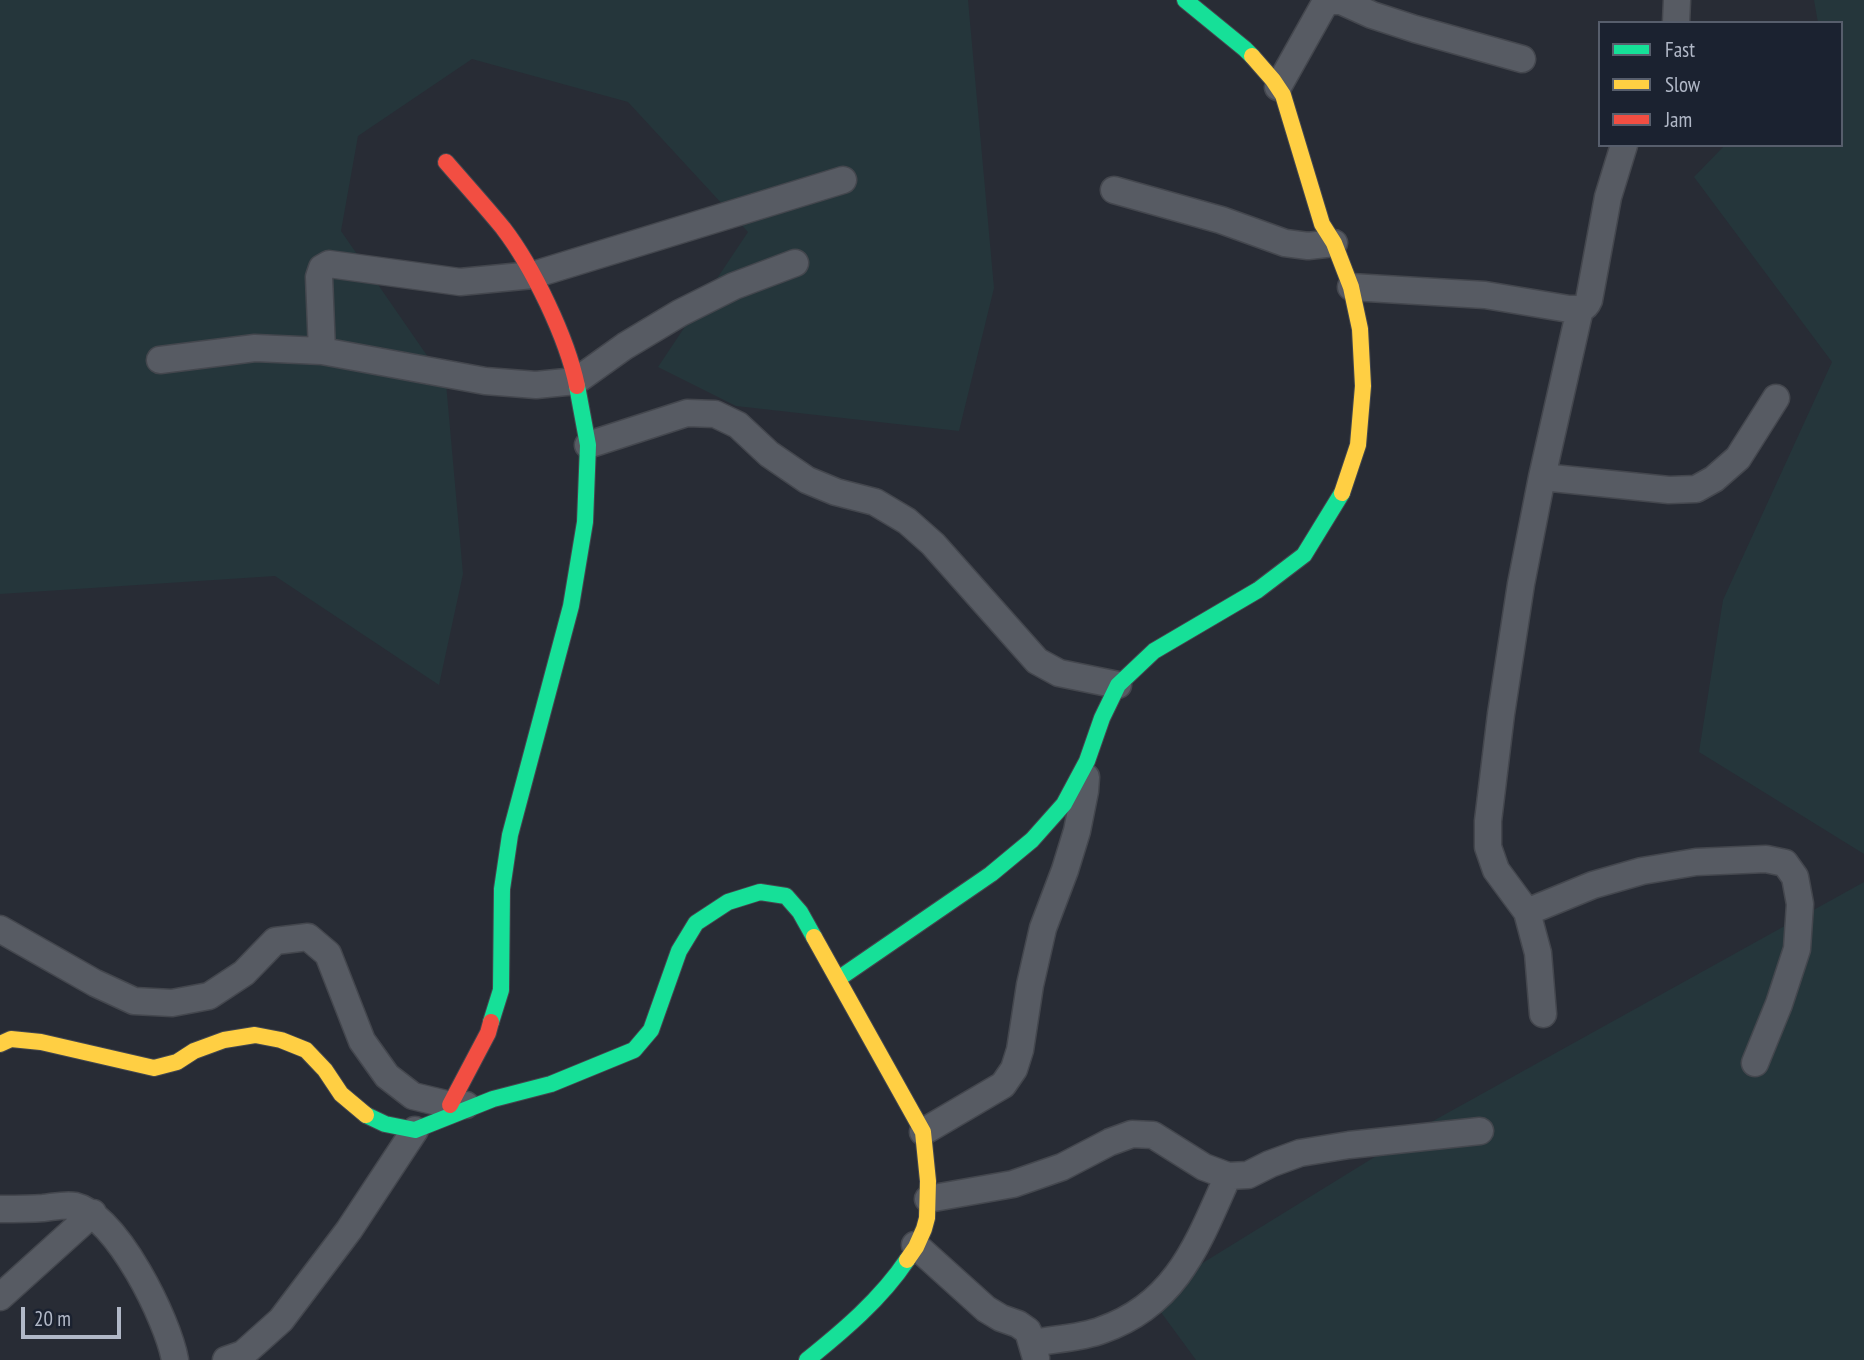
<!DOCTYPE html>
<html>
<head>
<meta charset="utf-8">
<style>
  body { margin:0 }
  #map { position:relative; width:1864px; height:1360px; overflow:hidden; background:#282c35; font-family:"PT Sans Narrow",sans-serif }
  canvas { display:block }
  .legend { position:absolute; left:1598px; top:21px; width:245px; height:126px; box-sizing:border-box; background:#1b2230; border:2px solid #575e6c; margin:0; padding:9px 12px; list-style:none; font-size:21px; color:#b1b8c7 }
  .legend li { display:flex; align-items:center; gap:14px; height:35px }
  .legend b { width:35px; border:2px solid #575e6c }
  .scale { position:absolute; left:21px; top:1307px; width:100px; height:32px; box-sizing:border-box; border:4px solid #b1b8c7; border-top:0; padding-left:9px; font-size:21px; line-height:24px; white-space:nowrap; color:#b1b8c7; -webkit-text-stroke:5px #1b2230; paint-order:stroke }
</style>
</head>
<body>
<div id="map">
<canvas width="1864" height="1360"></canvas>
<ul class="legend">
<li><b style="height:9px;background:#16e098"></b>Fast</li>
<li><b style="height:9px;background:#ffcf43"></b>Slow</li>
<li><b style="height:9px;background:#f24e42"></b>Jam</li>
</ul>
<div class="scale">20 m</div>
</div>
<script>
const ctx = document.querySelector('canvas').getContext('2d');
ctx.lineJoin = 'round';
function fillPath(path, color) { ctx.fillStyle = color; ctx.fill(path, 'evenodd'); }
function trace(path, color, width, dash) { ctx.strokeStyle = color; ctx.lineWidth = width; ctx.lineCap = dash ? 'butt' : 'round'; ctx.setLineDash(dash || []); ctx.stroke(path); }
fillPath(new Path2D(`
  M0,0H968L994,288L959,431L736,406L658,367L748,232L628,102L472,59L358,136L341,231L446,383L463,574L439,685L275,576L0,594Z
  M1814,0H1864V854L1699,752L1723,600L1832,362L1694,177L1725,145H1841V23H1818Z
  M1864,882V1360H1196L1149,1296L1433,1121Z`), '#25363b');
const street = new Path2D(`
  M1676,23L1677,0
  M1278,87L1324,5L1331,1H1341L1372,15L1415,29L1522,59
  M1114,190L1221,220L1285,243L1308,246L1334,243
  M1351,287L1485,295L1569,309C1579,309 1585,310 1589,300L1608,197L1624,145
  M322,351L319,277L322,268L329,264L460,282L533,275L843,180
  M160,360L255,348L322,351L485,381L536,385L576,381L625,346L680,313L734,286L795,263
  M588,445L687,413L715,414L738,425L769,454L807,480L836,492L875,502L907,521L933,544L1037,661L1059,673L1118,685
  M1542,477L1669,490L1696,489L1714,479L1738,458L1776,398
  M1527,912L1593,885L1642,871L1696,862L1766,859L1785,863L1795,877L1800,904L1797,949L1779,1004L1755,1063
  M0,929L95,983L134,1001L172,1003L209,996L244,973L275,941L308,937L328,954L362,1041L387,1076L413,1096L450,1105H466
  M1543,1014L1538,953L1527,912L1496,870L1488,847V821L1501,714L1521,584L1542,477L1580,309
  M923,1132L1003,1085L1014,1069L1020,1050L1030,985L1043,928L1065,870L1077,831L1085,791L1086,777
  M928,1199L1013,1184L1062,1167L1110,1142L1132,1134L1153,1135L1204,1167L1228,1176L1248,1175L1270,1164L1300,1153L1349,1145L1480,1131
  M0,1209C14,1209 29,1209 43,1208C53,1207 66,1204 75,1206C117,1216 168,1320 175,1360
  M915,1245L986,1309L1001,1318L1018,1324L1028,1331L1036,1358
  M0,1297L93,1213
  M1033,1343C1054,1339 1082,1338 1102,1330C1177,1304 1198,1243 1228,1176
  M226,1360L243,1354L281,1320L349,1230L415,1130`);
const fast = new Path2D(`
  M1185,0L1245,49L1252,56
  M838,979L991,874L1032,840L1064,804L1087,761L1102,718L1118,685L1154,651L1258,590L1304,555L1342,493
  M491,1022L501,990L502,889L510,835L571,606L585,522L588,445L577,386
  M366,1115L385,1124L415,1130L493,1099L551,1084L634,1050L651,1030L679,951L696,923L728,902L760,892L786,896L800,912L814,937
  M807,1360C843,1331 881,1299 907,1260`);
const slow = new Path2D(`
  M1252,56L1273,80L1283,95L1322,224L1334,243L1351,287L1360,329L1363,386L1358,445L1342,493
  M814,937L923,1132L928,1181L927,1218L924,1229L916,1247L907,1260
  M0,1044L11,1039L41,1042L154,1068L177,1062L194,1051L224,1040L255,1035L281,1040L306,1050L325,1070L341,1094L366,1115`);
const jam = new Path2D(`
  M446,162C465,184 485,206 503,228C533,267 567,338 577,386
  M450,1105L488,1033L491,1022`);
trace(street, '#44474e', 29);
trace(fast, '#44474e', 18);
trace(slow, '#44474e', 18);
trace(jam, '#44474e', 18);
trace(street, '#575b63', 26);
trace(fast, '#16e098', 16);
trace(slow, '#ffcf43', 16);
trace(jam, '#f24e42', 16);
</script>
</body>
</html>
